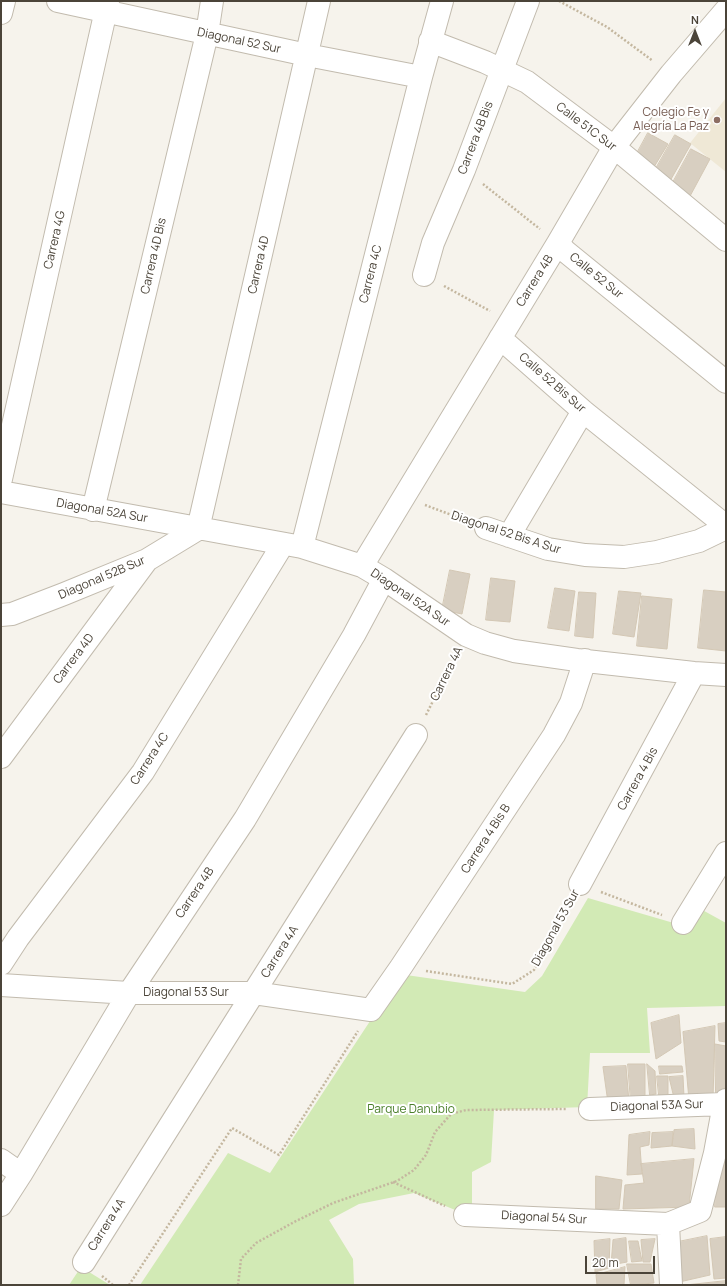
<!DOCTYPE html>
<html>
<head>
<meta charset="utf-8">
<style>
  body { margin:0 }
  #map { position:relative; width:727px; height:1286px; overflow:hidden; background:#f6f3ec; font-family:Manrope,sans-serif }
  canvas { display:block }
  .frame { position:absolute; inset:0; border:2px solid #4b4439; pointer-events:none }
  .north { position:absolute; left:675px; top:12px; width:40px; height:40px; -webkit-text-stroke:3px #fff; paint-order:stroke; rotate:0deg; font-size:11px; font-weight:700; line-height:16px; text-align:center; color:#4b4439 }
  .north::after { content:''; display:block; margin:auto; width:14px; height:18px; background:#4b4439; clip-path:polygon(50% 0,100% 100%,50% 72%,0 100%) }
  .scale { position:absolute; left:585px; top:1256px; width:70px; height:18px; box-sizing:border-box; border:2px solid #4b4439; border-top:0; padding-left:5px; font-size:12px; line-height:14px; white-space:nowrap; color:#4b4439; -webkit-text-stroke:3px #fff; paint-order:stroke }
</style>
</head>
<body>
<div id="map">
<canvas width="727" height="1286"></canvas>
<div class="frame"></div>
<div class="north">N</div>
<div class="scale">20 m</div>
</div>
<script>
const ctx = document.querySelector('canvas').getContext('2d');
ctx.lineJoin = 'round';
function fillPath(path, color) { ctx.fillStyle = color; ctx.fill(path, 'evenodd'); }
function trace(path, color, width, dash) { ctx.strokeStyle = color; ctx.lineWidth = width; ctx.lineCap = dash ? 'butt' : 'round'; ctx.setLineDash(dash || []); ctx.stroke(path); }
function write(font, color, halo, rows, align = 'center') {
  ctx.font = font + ' Manrope,sans-serif'; ctx.lineWidth = 4; ctx.setLineDash([]); ctx.textBaseline = 'middle'; ctx.strokeStyle = halo; ctx.fillStyle = color; for (const [text, x, y, turn = 0] of rows) {
    ctx.save(); ctx.translate(x, y); ctx.rotate((+turn || 0) * Math.PI / 180); ctx.textAlign = isNaN(turn) ? turn : align; if (halo) ctx.strokeText(text, 0, 0); ctx.fillText(text, 0, 0); ctx.restore();
  }
}
fillPath(new Path2D(`
  M726,98V172L690,143Z`), '#efe8d6');
fillPath(new Path2D(`
  M588,898L684,926L697,907L726,923V1006L647,1008L650,1053H590L587,1107L494,1110L491,1162L472,1172V1213L460,1212L414,1193L359,1204L329,1220L353,1259L354,1285H140L228,1153L270,1173L376,1012L406,975L525,992L542,976Z
  M81,1267L110,1285H69Z`), '#d2eab5');
const building = new Path2D(`
  M648,133L668,144L654,167L635,157Z
  M675,135L691,144L670,181L654,172Z
  M691,149L710,159L689,198L670,188Z
  M450,570L470,574L462,614L442,610Z
  M491,578L515,581L510,622L486,620Z
  M555,588L575,591L569,631L548,628Z
  M704,590L726,592V651L698,648Z
  M619,591L641,593L634,637L613,634Z
  M579,592L596,593L593,638L575,636Z
  M642,596L672,599L667,649L637,646Z
  M679,1015L681,1043L656,1059L651,1023Z
  M726,1023V1042L719,1041L718,1024Z
  M715,1026L713,1100H689L683,1032Z
  M715,1044L726,1046V1086L723,1093L716,1099Z
  M628,1064H645V1102H631Z
  M647,1064L655,1071L656,1094L650,1095Z
  M626,1066L629,1102L608,1103L603,1067Z
  M659,1066H682L683,1072L660,1074Z
  M657,1076H668V1095H659Z
  M683,1076L684,1097L674,1098L669,1077Z
  M694,1129L695,1149L672,1146L674,1130Z
  M650,1132L649,1145L640,1147L642,1174L627,1175L629,1135Z
  M673,1132L672,1146L651,1148L652,1133Z
  M718,1151L726,1153V1207H715Z
  M694,1159L689,1207L623,1209L625,1185L644,1183L641,1164Z
  M596,1176L622,1180L619,1209H596Z
  M707,1236L710,1275L675,1283L673,1243Z
  M726,1237V1278L714,1279L710,1239Z
  M626,1238L627,1262L611,1265L613,1240Z
  M610,1239L609,1268L595,1272L594,1241Z
  M655,1239L650,1262H643L641,1240Z
  M629,1241H638L642,1261L632,1262Z
  M627,1264H651L654,1283L631,1285Z
  M625,1267L624,1285H597L596,1275Z
  M726,1281V1285H686Z`);
fillPath(building, '#d8cfc1');
trace(building, '#d3c7b4', 1);
const minor = new Path2D(`
  M58,1L307,55L421,77
  M1,13L4,1
  M430,41L485,62L527,82L614,147L726,240
  M558,243L565,251L726,382
  M424,275L433,243L464,170L528,1
  M500,338L583,411L726,526
  M1,479L108,1
  M1,492L302,547L362,566L384,579L466,635L485,643L514,651L577,660L694,673L726,675
  M93,510L207,34L212,1
  M486,528L548,549L585,555L624,557L657,552L699,541L726,528
  M509,536L583,411
  M302,547L421,77L442,1
  M362,566L558,243L614,147L671,74L726,10
  M1,615L12,614L64,594L147,560L198,529L319,1
  M1,757L147,560
  M580,884L694,673
  M683,923L726,853
  M1,964L18,938L143,772L283,544
  M1,985L129,993H254L371,1010L401,967L554,735L571,703L585,660
  M590,1109L724,1104
  M1,1160L21,1174
  M1,1205L21,1174L129,993L245,819L354,635L384,579
  M465,1215L668,1224L700,1211L715,1153L724,1104L726,1100
  M668,1224L671,1285
  M84,1262L416,735`);
trace(minor, '#c2bbae', 24);
trace(new Path2D(`
  M559,1L607,27L653,61
  M483,184L540,229
  M444,286L490,311
  M425,505L465,520
  M426,715L456,655
  M601,892L662,915
  M426,971L512,984L534,970L570,904
  M393,1182L445,1206
  M102,1276L113,1285
  M129,1285L232,1128L279,1155L358,1031
  M238,1285L241,1259L256,1243L296,1221L333,1203L397,1181L414,1170L426,1155L435,1132L451,1114L466,1110L567,1109`), '#c4b79f', 2.5, [2, 2]);
trace(minor, '#fff', 22);
for (const [x, y, r, color] of [
  [717,120,4,"#8d6e63"]
]) { const dot = new Path2D(); dot.arc(x, y, r, 0, 2 * Math.PI); ctx.fillStyle = color; ctx.fill(dot); trace(dot, '#fff', 1.5); }
write('12px', '#4b4439', '#fff', [
  ["Diagonal 52 Sur",239,41,12],
  ["Calle 51C Sur",586,127,37],
  ["Carrera 4B Bis",476,138,-69],
  ["Carrera 4G",55,240,-77],
  ["Carrera 4D Bis",154,256,-77],
  ["Carrera 4D",259,265,-77],
  ["Carrera 4C",371,274,-76],
  ["Calle 52 Sur",596,276,39],
  ["Carrera 4B",535,281,-58],
  ["Calle 52 Bis Sur",552,383,41],
  ["Diagonal 52A Sur",102,511,10],
  ["Diagonal 52 Bis A Sur",506,533,18],
  ["Diagonal 52B Sur",102,578,-23],
  ["Diagonal 52A Sur",410,598,34],
  ["Carrera 4D",74,659,-53],
  ["Carrera 4A",447,674,-64],
  ["Carrera 4C",150,759,-57],
  ["Carrera 4 Bis",638,779,-61],
  ["Carrera 4 Bis B",486,839,-57],
  ["Carrera 4B",195,893,-56],
  ["Diagonal 53 Sur",556,928,-61],
  ["Carrera 4A",280,952,-58],
  ["Diagonal 53 Sur",186,993],
  ["Diagonal 53A Sur",657,1106,-2],
  ["Diagonal 54 Sur",544,1218,3],
  ["Carrera 4A",107,1225,-58]
]);
write('12px', '#785e54', '#fff', [
  ["Colegio Fe y",709,113],
  ["Alegría La Paz",709,127]
], 'right');
write('12px', '#4a7f2a', '#fff', [
  ["Parque Danubio",411,1110]
]);
</script>
</body>
</html>
